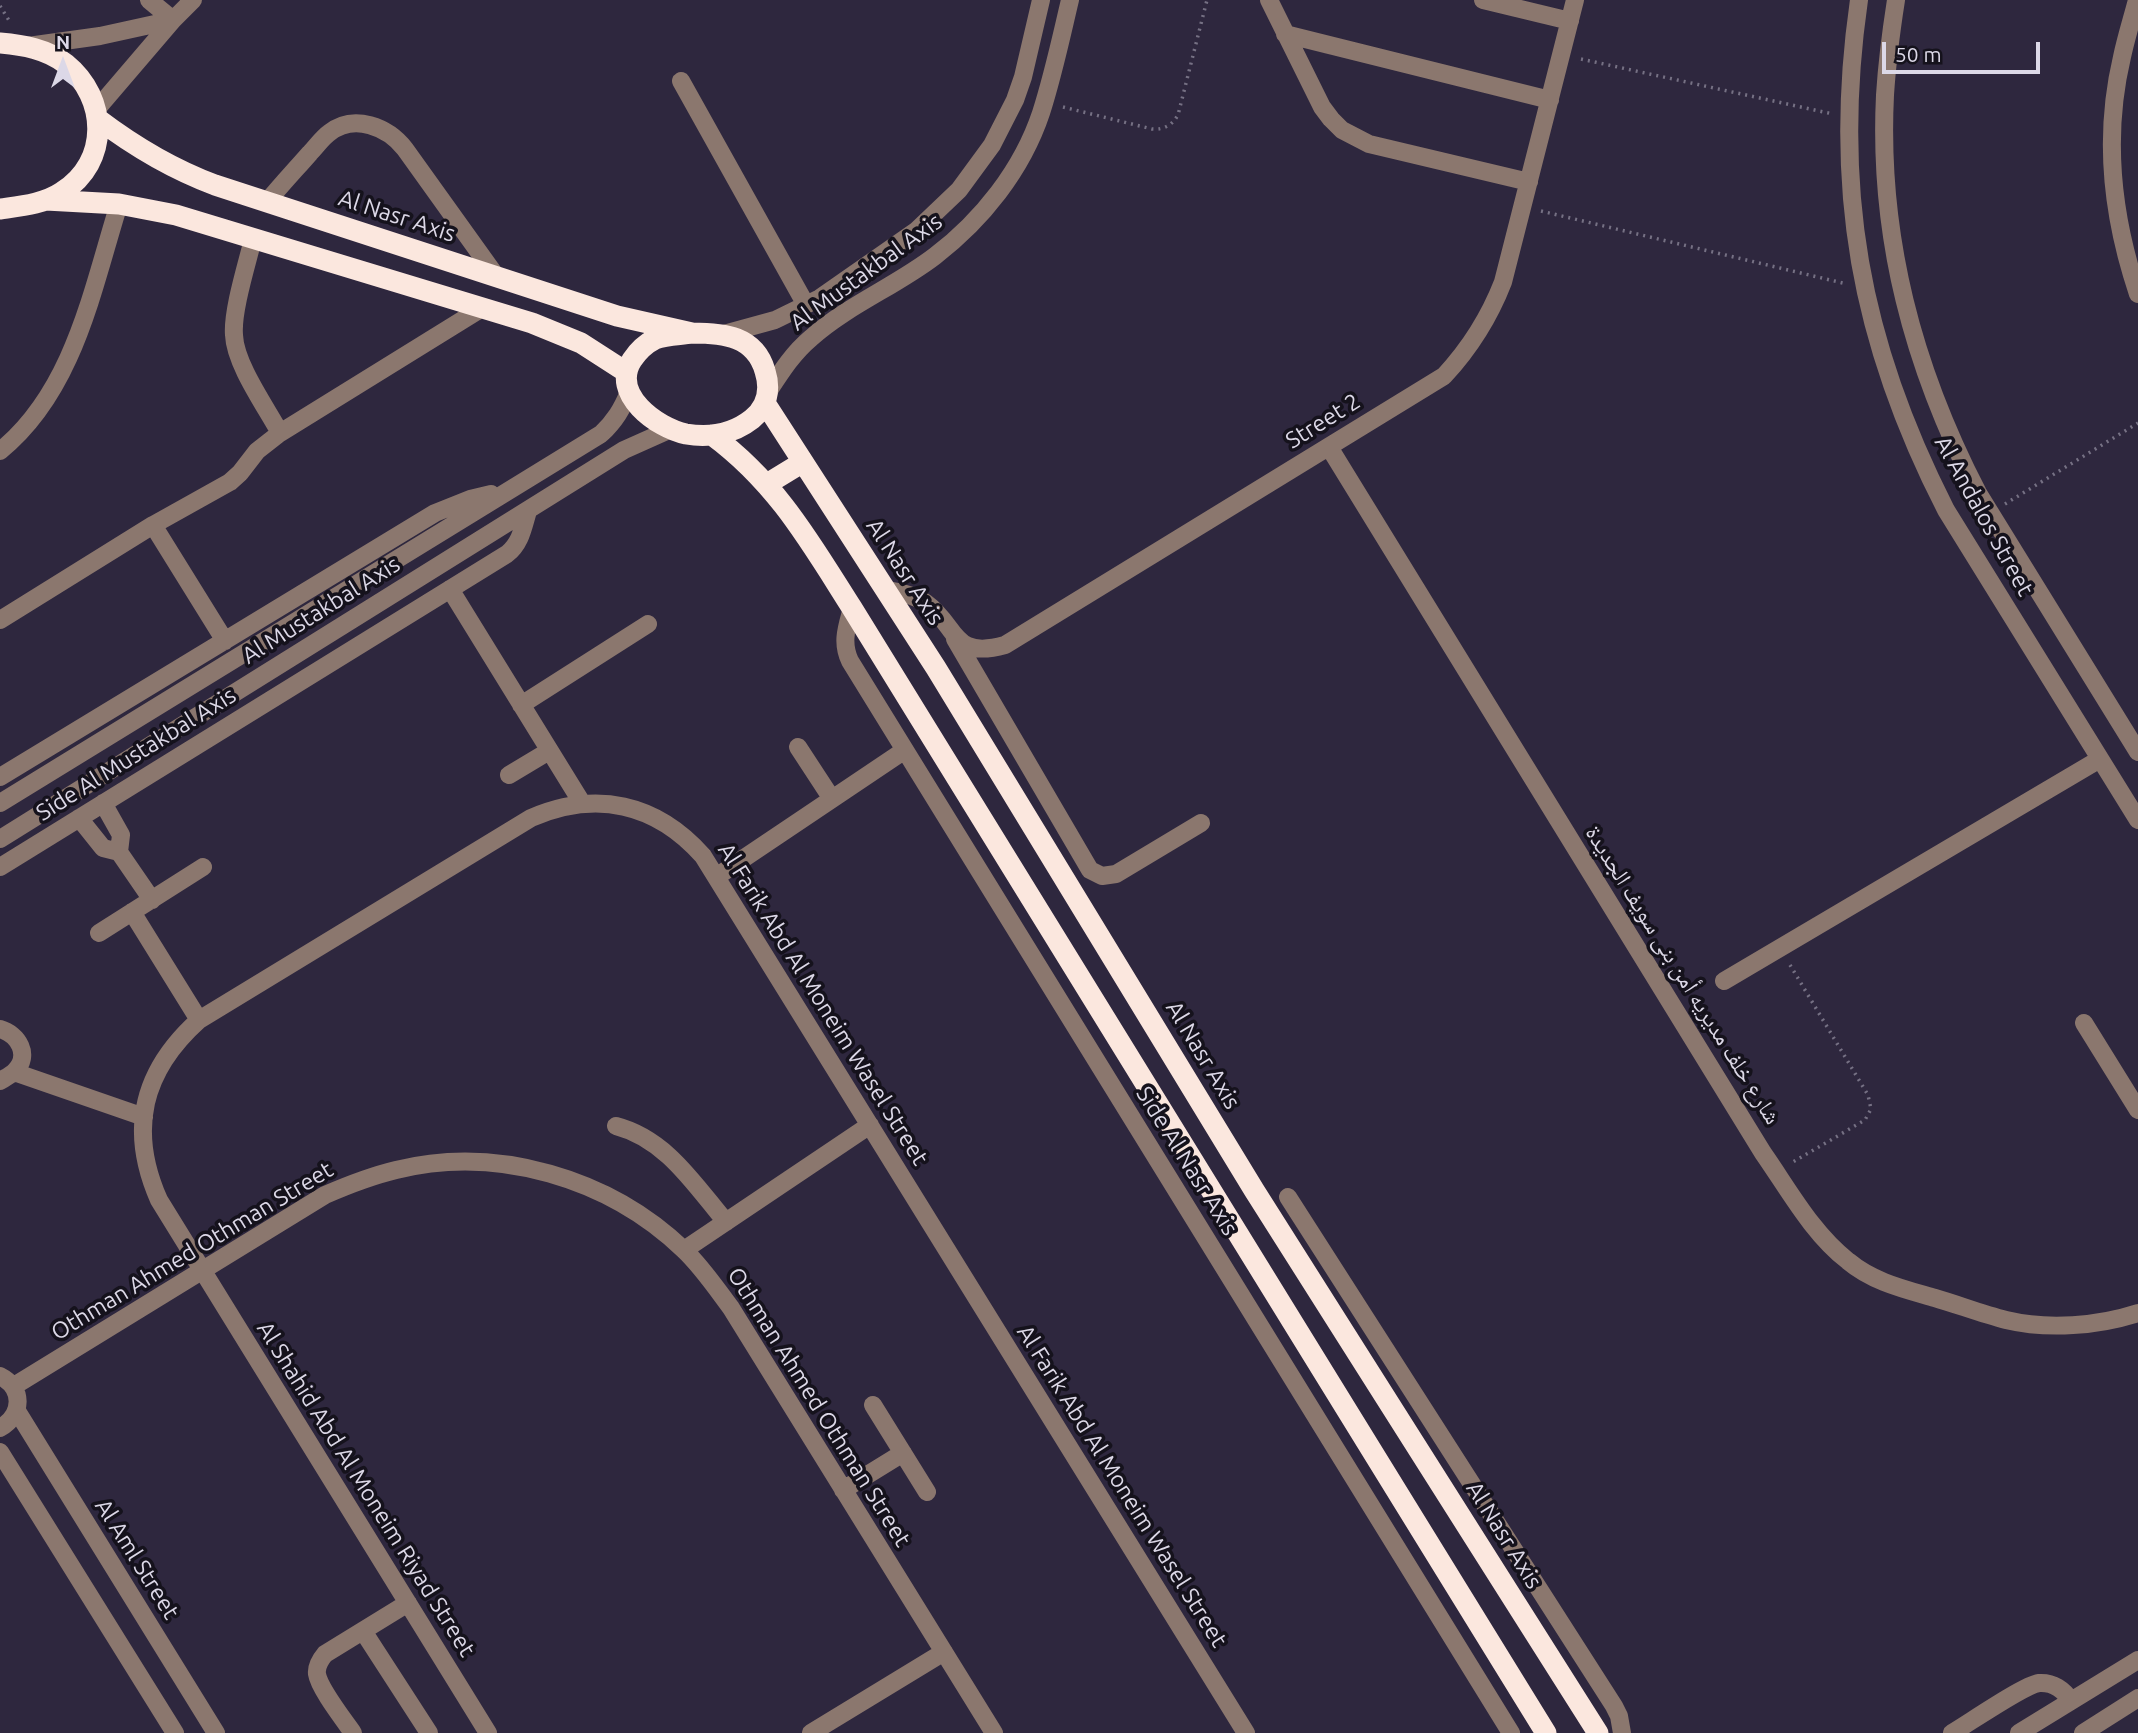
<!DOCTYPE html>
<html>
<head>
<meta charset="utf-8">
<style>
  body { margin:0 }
  #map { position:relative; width:2138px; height:1733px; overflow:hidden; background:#2e273e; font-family:Ubuntu,sans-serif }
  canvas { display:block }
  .north { position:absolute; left:28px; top:28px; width:70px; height:70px; -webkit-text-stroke:5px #15121c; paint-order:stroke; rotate:0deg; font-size:19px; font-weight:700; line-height:28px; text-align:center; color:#dcd8e7 }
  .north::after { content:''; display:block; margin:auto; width:24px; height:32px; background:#dcd8e7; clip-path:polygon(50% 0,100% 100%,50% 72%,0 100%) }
  .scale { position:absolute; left:1882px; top:42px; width:158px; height:32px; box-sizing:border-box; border:4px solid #dcd8e7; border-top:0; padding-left:9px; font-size:21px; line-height:24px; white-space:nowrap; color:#dcd8e7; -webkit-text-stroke:5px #15121c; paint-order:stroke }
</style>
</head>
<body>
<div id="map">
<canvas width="2138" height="1733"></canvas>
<div class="north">N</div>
<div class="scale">50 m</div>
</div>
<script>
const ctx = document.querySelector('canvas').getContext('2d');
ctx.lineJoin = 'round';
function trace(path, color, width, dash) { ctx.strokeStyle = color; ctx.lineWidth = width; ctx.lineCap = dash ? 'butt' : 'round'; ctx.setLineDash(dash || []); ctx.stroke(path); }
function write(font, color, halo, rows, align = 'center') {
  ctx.font = font + ' Ubuntu,"Noto Naskh Arabic",sans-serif'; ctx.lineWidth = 7; ctx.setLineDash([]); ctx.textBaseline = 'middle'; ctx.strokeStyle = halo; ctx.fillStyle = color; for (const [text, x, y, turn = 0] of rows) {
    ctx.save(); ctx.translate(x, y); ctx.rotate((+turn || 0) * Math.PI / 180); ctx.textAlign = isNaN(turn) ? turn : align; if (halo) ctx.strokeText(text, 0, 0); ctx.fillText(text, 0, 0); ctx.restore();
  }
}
trace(new Path2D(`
  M0,6L10,22
  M1581,59L1833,114
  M1063,107L1152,129C1164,130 1172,125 1178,115L1207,0
  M1541,211L1847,284
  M2005,504L2138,423
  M1790,965L1868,1095L1871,1109L1865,1120L1793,1162`), '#767184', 3.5, [2, 5]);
trace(new Path2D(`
  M149,0L173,20
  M1269,0L1322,107L1331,119L1342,130L1369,144L1529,182
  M1483,0L1570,21
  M1859,0C1832,187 1860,342 1946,510L2138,820
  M1896,0C1891,32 1887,63 1885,95C1878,237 1913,367 1978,493L2138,752
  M2137,0C2132,19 2126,38 2122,57C2103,137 2112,217 2138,294
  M1285,34L1550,100
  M28,46L100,36L173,20
  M681,81L806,305
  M96,110L173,20L193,0
  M267,202C281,185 296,169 310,153C316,147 322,138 329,133C354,113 388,127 405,149L496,276
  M253,239C247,264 232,311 234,335C235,364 266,407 280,433
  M724,334L775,320L820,298L916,231L959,190L992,145L1015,100L1023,77L1041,0
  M768,392C781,372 793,353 811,338C848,305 896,286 935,256C982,220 1022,170 1041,113C1053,76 1061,38 1070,0
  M1329,447L1763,1153C1789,1190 1812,1233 1848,1261C1873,1282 1904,1289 1935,1298C1959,1305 1982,1314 2006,1320C2048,1330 2098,1326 2138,1313
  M0,451C74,391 92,290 119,204
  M153,525L225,641
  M450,589L582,803
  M885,590C900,592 914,595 926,603C958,626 951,660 1005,645L1444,376C1470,348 1489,318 1503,282L1575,0
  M852,608C847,627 841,642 850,661L1511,1733
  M0,620L153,525L230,482L240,473L257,451L280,433L482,308
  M955,639L1090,870L1102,876L1116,874L1201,823
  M521,705L648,624
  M798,747L832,799
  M509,775L549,751
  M0,777L435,513L470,499L491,494
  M0,803L601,434C615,421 622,409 629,392
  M103,803L121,835L119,852L152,900
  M79,818L103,848L119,852
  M0,839L624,450L671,429
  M0,867L507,554C521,543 523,527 528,511
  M716,877L905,750
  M132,912L199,1020
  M99,933L203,867
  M1724,981L2100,759
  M2084,1023L2138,1110
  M0,1029C18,1034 31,1055 15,1071C11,1075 5,1078 0,1081
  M14,1072L144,1117
  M616,1126C666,1139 694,1184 726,1222
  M1288,1197L1614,1706L1619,1716L1622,1733
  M684,1250L870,1125
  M0,1376C24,1388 23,1415 0,1428
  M14,1386L325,1195C348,1185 371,1176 396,1170C497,1145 609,1178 684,1250C702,1267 716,1288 731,1308L994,1733
  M873,1405L927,1492
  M17,1411L216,1733
  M0,1452L175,1733
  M843,1490L903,1453
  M363,1631L429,1733
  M353,1733C344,1720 319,1688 317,1674C316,1666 320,1660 325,1654L408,1603
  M488,1733L159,1200C128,1130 142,1071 199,1020L531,818C596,790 656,803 703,856L1246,1733
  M811,1733L944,1652
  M1952,1733C1969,1723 2024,1685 2039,1683C2053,1682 2064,1690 2071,1701
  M2019,1733L2138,1660
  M2083,1733L2138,1698`), '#8b776e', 18);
trace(new Path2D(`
  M0,43C23,45 47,49 66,64C108,98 110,162 62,192C44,204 21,206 0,209
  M98,119C135,147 172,169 215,185L617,316L692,333
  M46,200L119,204L176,215L532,323L581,343L626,372
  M692,333C724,333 755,336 765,371C771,390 767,407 752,419C733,434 709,438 686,434C657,428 610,394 632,360C638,351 645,344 655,339C667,335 680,335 692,333Z
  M765,403L936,668L1254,1190L1598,1733
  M712,435C777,483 810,542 852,608L1546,1733
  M767,484L803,462`), '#fbe7de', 21);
write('23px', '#dcd8e7', '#15121c', [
  ["Al Nasr Axis",397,216,18],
  ["Al Mustakbal Axis",866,272,-36],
  ["Street 2",1323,421,-32],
  ["Al Andalos Street",1984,516,61],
  ["Al Nasr Axis",905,572,57],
  ["Al Mustakbal Axis",321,610,-32],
  ["Side Al Mustakbal Axis",136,754,-32],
  ["شارع خلف مديريه أمن بنى سويف الجديدة",1683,975,58],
  ["Al Farik Abd Al Moneim Wasel Street",823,1004,58],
  ["Al Nasr Axis",1203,1055,59],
  ["Side Al Nasr Axis",1187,1161,58],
  ["Othman Ahmed Othman Street",192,1251,-31],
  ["Othman Ahmed Othman Street",819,1407,58],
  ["Al Farik Abd Al Moneim Wasel Street",1122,1486,58],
  ["Al Shahid Abd Al Moneim Riyad Street",366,1489,58],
  ["Al Nasr Axis",1504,1535,58],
  ["Al Aml Street",137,1559,58]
]);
</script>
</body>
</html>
